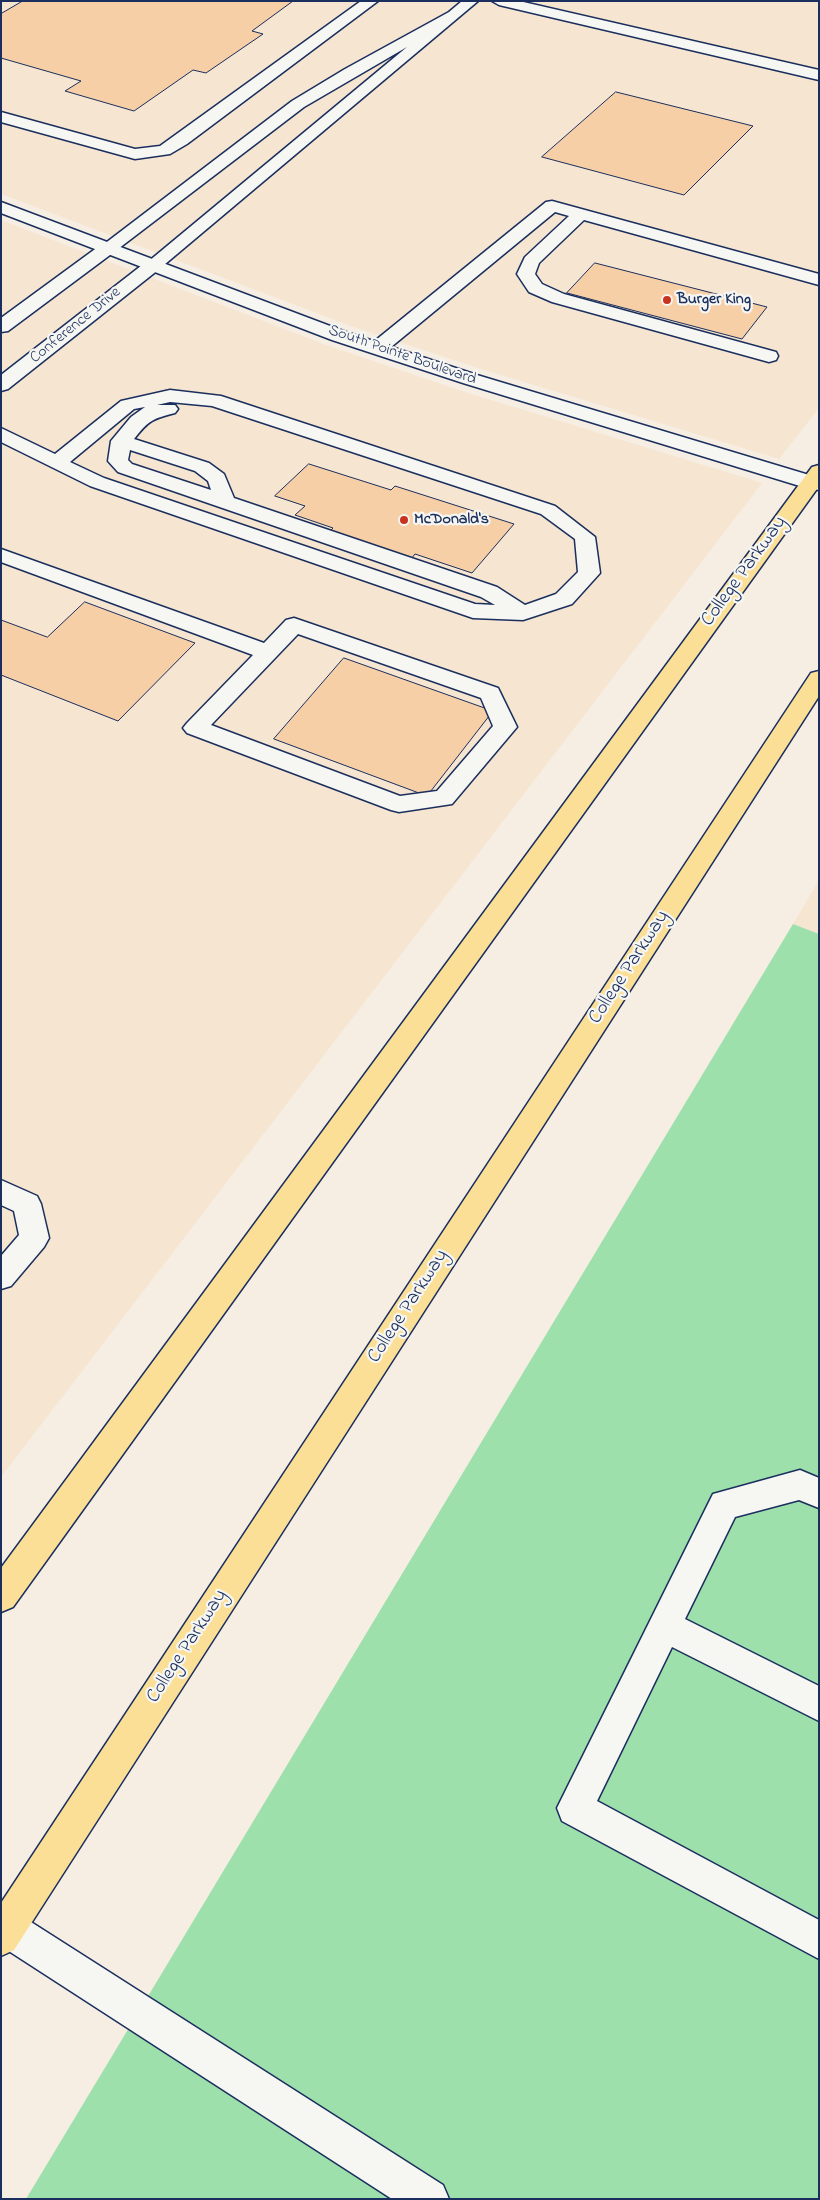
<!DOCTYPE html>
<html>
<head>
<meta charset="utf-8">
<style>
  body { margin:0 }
  #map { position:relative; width:820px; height:2200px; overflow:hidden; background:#f6eee3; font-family:"Indie Flower",sans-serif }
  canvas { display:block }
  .frame { position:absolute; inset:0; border:2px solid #1b2f5e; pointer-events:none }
</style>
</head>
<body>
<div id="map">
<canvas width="820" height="2200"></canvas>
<div class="frame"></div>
</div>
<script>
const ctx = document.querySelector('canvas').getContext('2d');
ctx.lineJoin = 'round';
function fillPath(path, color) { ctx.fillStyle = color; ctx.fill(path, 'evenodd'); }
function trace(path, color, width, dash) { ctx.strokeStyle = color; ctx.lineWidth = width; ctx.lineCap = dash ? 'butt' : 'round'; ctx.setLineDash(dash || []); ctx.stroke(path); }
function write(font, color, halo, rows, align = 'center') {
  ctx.font = font + ' "Indie Flower",sans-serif'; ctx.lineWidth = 4.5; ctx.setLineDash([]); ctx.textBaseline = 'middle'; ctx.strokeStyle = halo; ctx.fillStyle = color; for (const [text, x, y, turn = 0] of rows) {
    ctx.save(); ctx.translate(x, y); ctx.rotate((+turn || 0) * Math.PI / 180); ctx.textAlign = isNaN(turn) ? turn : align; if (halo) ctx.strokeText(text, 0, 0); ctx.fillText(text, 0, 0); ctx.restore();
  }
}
fillPath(new Path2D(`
  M1,1H819V408L779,459L481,369L351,326L1,194Z
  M1,220L326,345L459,390L762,483L1,1477Z
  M819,880V934L793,924Z`), '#f6e5d1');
fillPath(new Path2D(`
  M793,924L819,934V2199H26Z`), '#9de0ab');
const building = new Path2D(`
  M23,1H293L252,31L263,34L206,73L193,70L134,111L65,91L81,81L1,58V14Z
  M616,92L753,126L684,195L542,157Z
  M595,263L767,307L742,339L567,293Z
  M309,464L391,490L395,486L514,524L472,573L415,554L408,563L326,535L333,528L295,515L305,506L275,496Z
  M85,602L195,643L118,721L1,675V620L47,637Z
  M344,658L493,711L427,796L274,739Z`);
fillPath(building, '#f7cfa6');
trace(building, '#1b2f5e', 1);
const service = new Path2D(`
  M361,1H378L187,144L170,154L135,159L1,122V112L135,149L160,146Z
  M462,1H478L158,270H146L143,266L407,47L304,107L114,252H102L99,248L292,101L345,69L449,12Z
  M492,1H519L819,70V80L499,5Z
  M552,201L819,274V285L584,220L539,263L535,274L542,284L564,294L776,352L778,356L776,360L769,362L552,302L529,292L517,274L525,257L569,216L555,212L385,352H371L369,348L371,344L546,202Z
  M170,390L221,396L555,506L595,537L600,573L572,604L523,620L473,618L90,486L1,442V428L55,454L121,401ZM170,402L212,406L541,514L575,539L578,572L556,594L525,605L497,587L234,498L224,474L209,463L134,439C149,420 152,419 175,413L178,409L175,405H157ZM145,407L131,417L111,441L108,461L118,472L481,597L495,605L475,604L104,478L70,462L134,409ZM130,450L195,471L208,481L211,490L132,464L128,460Z
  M1,549L264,643L286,620L294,618L498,688L517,727L452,804L399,812L391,810L187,733L183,728L187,723L253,655L1,562ZM298,634L481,698L493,726L437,791L400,796L211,725Z
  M1,1180L37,1196L41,1204L49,1238L44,1247L11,1286L1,1289V1256L19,1235L14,1211L1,1205Z
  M800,1470L819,1478V1508L799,1500L735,1517L685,1619L819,1686V1721L672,1647L597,1801L819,1920V1959L562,1821L557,1808L713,1494Z
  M7,1909L20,1915L443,2185L449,2199H392L1,1946V1912Z`);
const minor = new Path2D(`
  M108,243L114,244L117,248L114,252L8,331L1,332V318L102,244Z
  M152,261L158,262L161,266L158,270L8,389L1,391V375L146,262Z`);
const tertiary = new Path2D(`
  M1,202L346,332L477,375L819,478V490L803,487L463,383L332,340L1,213Z`);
const primary = new Path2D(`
  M819,465V486L13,1607L1,1612V1568L812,467Z
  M819,671V696L14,1950L1,1956V1903L811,673Z`);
trace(service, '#1b2f5e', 3);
trace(minor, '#1b2f5e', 3);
trace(tertiary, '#1b2f5e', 3);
trace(primary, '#1b2f5e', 3);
fillPath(service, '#f6f6f2');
fillPath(minor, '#f6f6f2');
fillPath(tertiary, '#f6f6f2');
fillPath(primary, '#fbdf96');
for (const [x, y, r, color] of [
  [667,300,5,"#c8321e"],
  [404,520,5,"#c8321e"]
]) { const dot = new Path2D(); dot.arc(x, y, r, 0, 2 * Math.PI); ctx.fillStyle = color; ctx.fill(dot); trace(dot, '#f6f6f2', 2); }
write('bold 16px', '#1b2f5e', '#f6f6f2', [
  ["Burger King",677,300],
  ["McDonald's",414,520]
], 'left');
write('16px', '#1b2f5e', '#f6f6f2', [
  ["Conference Drive",76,326,-39],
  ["South Pointe Boulevard",402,356,19]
]);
write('20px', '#1b2f5e', '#f6f6f2', [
  ["College Parkway",745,572,-54],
  ["College Parkway",630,968,-57],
  ["College Parkway",409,1307,-57],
  ["College Parkway",188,1647,-57]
]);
</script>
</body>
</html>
